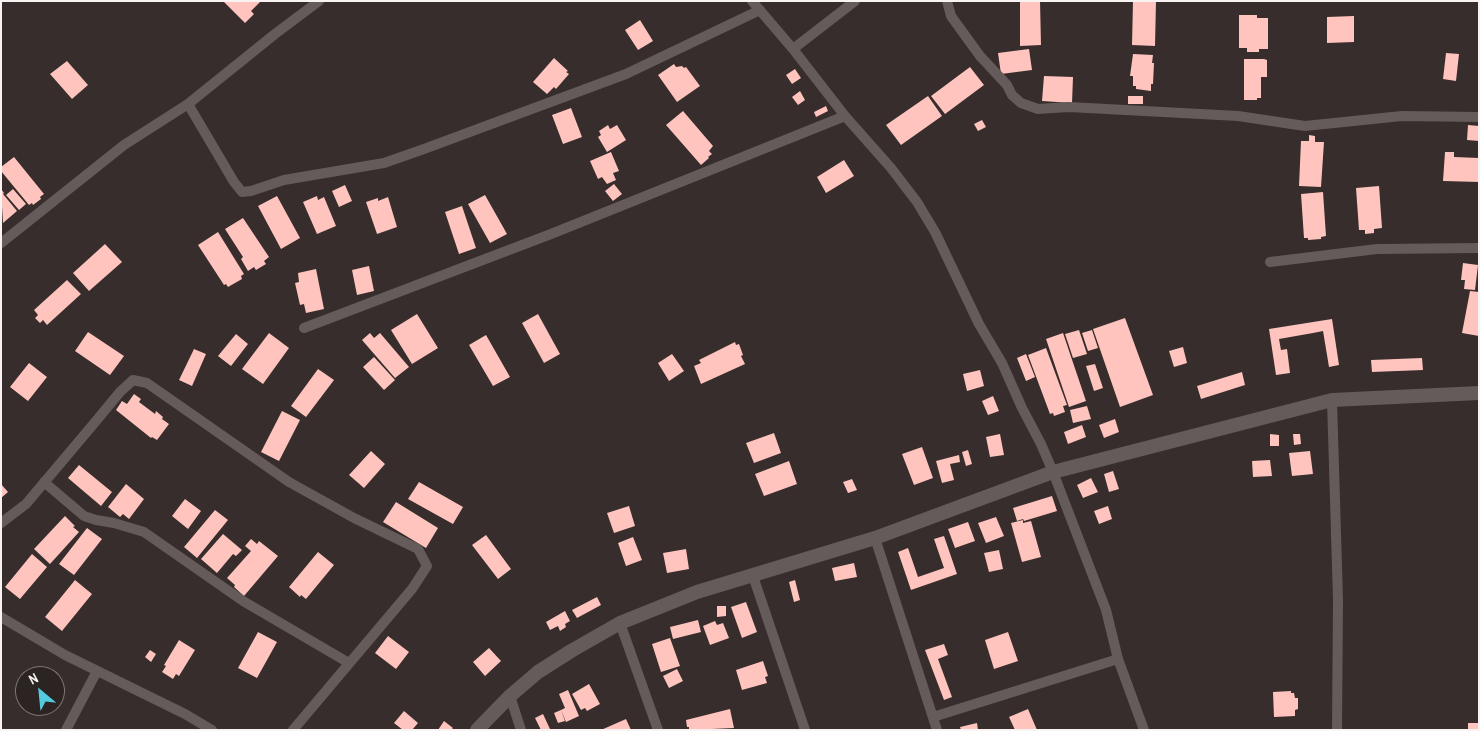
<!DOCTYPE html>
<html>
<head>
<meta charset="utf-8">
<style>
  body { margin:0 }
  #map { position:relative; width:1480px; height:731px; overflow:hidden; background:#362d2c; font-family:"Archivo Narrow",sans-serif }
  canvas { display:block }
  .frame { position:absolute; inset:0; border:2px solid #f9f3f3; pointer-events:none }
  .north { position:absolute; left:15px; top:666px; width:50px; height:50px; box-sizing:border-box; background:#2b2423; border:1px solid #7d7776; border-radius:50%; rotate:332deg; font-size:14px; font-weight:700; line-height:20px; text-align:center; color:#f9f3f3 }
  .north::after { content:''; display:block; margin:auto; width:18px; height:22px; background:#54cadd; clip-path:polygon(50% 0,100% 100%,50% 72%,0 100%) }
</style>
</head>
<body>
<div id="map">
<canvas width="1480" height="731"></canvas>
<div class="frame"></div>
<div class="north">N</div>
</div>
<script>
const ctx = document.querySelector('canvas').getContext('2d');
ctx.lineJoin = 'round';
function fillPath(path, color) { ctx.fillStyle = color; ctx.fill(path, 'evenodd'); }
function trace(path, color, width, dash) { ctx.strokeStyle = color; ctx.lineWidth = width; ctx.lineCap = dash ? 'butt' : 'round'; ctx.setLineDash(dash || []); ctx.stroke(path); }
fillPath(new Path2D(`
  M223,1H261L251,11L254,14L245,23Z
  M1020,1H1040L1041,45L1020,46Z
  M1133,1H1156L1155,46L1132,45Z
  M1239,15H1257V18H1268V49H1259V52H1247V48H1239Z
  M1354,16V42L1327,43V17Z
  M640,20L653,41L638,50L625,30Z
  M1029,49L1032,70L1001,74L998,53Z
  M1446,53L1459,54L1456,81L1443,79Z
  M1133,54L1153,55L1152,63H1154L1153,84H1151V91L1136,89V86H1133V76H1130Z
  M554,58L568,71L566,72L569,74L556,89L554,87L547,94L533,82Z
  M1244,59H1264L1267,60V77H1261V98H1257V100H1244Z
  M67,61L88,85L72,99L50,74Z
  M674,64L676,67L682,66L684,68L686,67L700,86L677,102L658,75Z
  M970,67L984,85L945,114L931,96Z
  M795,69L801,78L792,84L786,75Z
  M1044,76L1073,77L1072,103L1042,101Z
  M800,91L805,100L798,105L792,97Z
  M928,96L942,116L901,145L886,125Z
  M1128,96H1143V104H1128Z
  M826,106L828,111L816,117L814,112Z
  M571,108L582,137L563,144L552,115Z
  M683,111L713,146L709,151L712,154L708,157L709,158L701,165L666,125Z
  M982,120L986,127L978,131L974,124Z
  M608,125L610,129L617,125L626,140L607,152L598,137L601,135L599,131Z
  M1468,125L1479,126V141L1467,140Z
  M1309,135L1315,136V142H1324L1321,187L1299,186L1301,141H1309Z
  M611,152L619,171L613,173L616,180L607,184L602,177L598,179L590,161Z
  M1445,152H1454V157L1479,158V182L1443,181Z
  M14,157L44,194L40,197L41,199L33,205L32,203L29,205L1,171V167Z
  M844,160L854,176L826,193L817,177Z
  M614,184L622,194L613,201L605,191Z
  M345,185L352,201L339,207L332,191Z
  M1379,186L1382,228L1374,229V233L1365,234V230H1359L1356,188Z
  M1,189L4,193L3,194L17,211L3,223Z
  M13,189L26,204L19,210L6,195Z
  M1323,192L1326,236L1321,237V239L1308,240V238H1304L1301,194Z
  M485,195L507,234L490,243L468,204Z
  M277,196L300,238L281,249L258,206Z
  M317,196L318,200L324,197L336,226L317,234L303,202Z
  M388,197L397,227L377,234L366,202L378,198V201Z
  M462,206L476,248L459,254L445,212Z
  M243,218L269,257L264,261L266,264L256,270L254,267L248,271L241,259L243,257L225,229Z
  M218,232L244,274L241,276L242,279L228,287L226,284L224,285L198,245Z
  M105,244L122,262L89,291L73,273Z
  M1463,263L1478,265L1475,290L1464,289L1465,280H1461Z
  M369,266L374,291L357,295L352,270Z
  M316,269L324,309L306,313L304,304L300,305L295,283L299,282L298,273Z
  M67,280L81,294L47,325L43,320L40,323L35,318L38,315L34,310Z
  M1470,291L1479,292V336L1462,333Z
  M417,314L438,348L412,364L391,330Z
  M538,314L560,354L544,363L522,323Z
  M1125,318L1153,395L1120,407L1093,329Z
  M1332,319L1339,365L1329,367L1323,331L1313,333L1279,339L1281,350L1287,349L1290,373L1276,375L1269,329Z
  M1079,330L1087,354L1073,358L1065,334Z
  M1092,330L1098,348L1088,351L1082,333Z
  M88,332L124,356L110,375L75,351Z
  M269,333L289,348L263,384L242,369Z
  M370,333L374,338L380,333L409,367L395,378L362,340Z
  M1063,333L1086,401L1069,407L1046,339Z
  M236,334L248,344L231,366L218,356Z
  M486,335L510,377L493,386L469,345Z
  M735,342L736,345L739,344L743,355L741,356L745,364L701,384L694,366L701,363L699,360Z
  M1183,347L1187,363L1174,367L1169,351Z
  M1046,348L1067,405L1063,406L1065,412L1054,416L1053,413L1050,414L1028,355Z
  M194,349L206,354L192,386L179,380Z
  M672,354L684,371L669,381L658,363Z
  M1026,354L1035,377L1026,381L1017,358Z
  M374,357L395,380L384,390L363,367Z
  M1422,358L1423,370L1372,372L1371,360Z
  M29,363L47,377L28,401L10,387Z
  M1095,364L1103,388L1094,391L1086,366Z
  M318,369L334,380L306,417L291,406Z
  M980,370L984,386L967,391L963,374Z
  M1242,372L1245,385L1201,399L1197,386Z
  M134,394L141,399L139,402L155,414L156,411L163,417L162,419L169,424L157,440L152,437L151,438L116,410L122,401L127,404Z
  M993,396L999,411L988,415L982,401Z
  M1087,406L1091,419L1073,423L1070,410Z
  M282,411L300,420L279,461L261,452Z
  M1115,419L1119,432L1104,438L1099,425Z
  M1082,425L1086,437L1068,444L1064,432Z
  M774,433L781,453L754,463L746,443Z
  M1000,434L1004,455L990,457L986,437Z
  M1270,434L1279,435V446H1270Z
  M1293,434H1300L1301,444L1294,445Z
  M922,447L933,478L914,485L902,454Z
  M968,450L972,464L966,466L962,452Z
  M371,451L385,464L364,488L349,475Z
  M1310,451L1313,474L1292,476L1289,453Z
  M959,455L960,462L950,464L954,480L942,483L936,461Z
  M1270,460L1272,476L1253,477L1252,461Z
  M789,461L797,484L764,496L755,474Z
  M79,465L112,492L101,506L68,478Z
  M1113,471L1119,489L1109,492L1104,474Z
  M1091,478L1098,492L1083,498L1077,485Z
  M852,479L857,490L848,493L843,482Z
  M419,482L463,507L453,524L408,499Z
  M1,484L8,492L1,498Z
  M126,484L144,499L129,519L123,514L120,517L108,507Z
  M1052,496L1057,511L1024,521L1023,519L1017,521L1013,508Z
  M185,499L201,511L188,529L172,516Z
  M396,502L438,528L426,548L383,522Z
  M629,506L635,526L614,533L607,513Z
  M1108,506L1112,519L1099,524L1094,511Z
  M215,510L228,520L197,558L184,547Z
  M65,516L75,526L73,527L79,532L50,564L34,549Z
  M996,517L1004,536L986,543L978,523Z
  M1023,520V523L1031,521L1041,557L1022,562L1011,523Z
  M968,522L975,541L955,548L948,529Z
  M87,528L102,539L74,575L59,564Z
  M223,534L242,550L236,556L233,554L217,573L201,559Z
  M486,535L511,569L498,579L472,545Z
  M944,536L957,574L911,590L898,552L908,548L918,577L944,568L934,539Z
  M633,537L642,560L626,566L618,543Z
  M251,539L257,544L259,541L278,556L244,596L234,587L235,585L227,578L251,551L245,546Z
  M686,549L689,569L667,573L663,553Z
  M999,550L1003,569L989,572L984,553Z
  M318,552L334,565L306,599L301,595L300,597L289,587Z
  M32,554L47,567L20,599L5,587Z
  M854,563L857,577L835,581L832,568Z
  M75,580L92,594L62,631L45,617Z
  M795,580L800,600L794,602L789,582Z
  M597,597L601,605L577,618L572,610Z
  M746,602L757,632L742,638L731,607Z
  M717,606H726V616L717,617Z
  M565,611L570,621L565,624L566,627L560,631L558,626L550,630L546,622Z
  M698,620L701,632L673,639L670,627Z
  M715,621L717,625L723,623L729,638L710,645L703,626Z
  M258,632L277,642L257,678L238,668Z
  M1008,632L1018,661L994,669L985,640Z
  M388,636L409,652L396,669L375,653Z
  M670,638L680,666L661,672L652,644Z
  M179,640L195,650L179,676L176,674L173,679L162,672L166,666L164,665Z
  M944,644L948,655L938,659L952,697L944,700L925,650Z
  M489,648L501,661L485,676L473,662Z
  M150,650L156,654L151,662L145,657Z
  M763,661L768,676L765,677L767,683L742,690L736,670Z
  M677,669L683,681L669,688L663,676Z
  M589,684L600,704L587,711L585,708L581,710L572,694Z
  M568,690L579,716L566,722L561,710L565,708L559,694Z
  M1291,691V693H1294L1295,698H1298V709L1295,710V716L1274,717L1273,692Z
  M730,709L734,728L689,730V727H687L686,720Z
  M1028,709L1037,730H1015L1009,717Z
  M561,710L565,721L558,723L554,713Z
  M404,711L418,723L412,730H403L394,723Z
  M543,714L550,729L548,730H541L535,718Z
  M626,719L631,730H601Z
  M444,721L453,728L451,730H438Z
  M977,723L978,730H961L960,727Z
  M1468,723H1479V730H1468Z`), '#ffc4bd');
trace(new Path2D(`
  M752,1L793,49L845,116L891,168L917,202L935,232L979,324L1002,363L1022,408L1041,444L1053,472L1106,610L1118,659L1144,730
  M947,1L951,16L980,56L1007,85L1012,95L1021,103L1038,109L1069,107L1238,116L1305,126L1402,116L1479,117
  M793,49L855,1
  M188,104L234,182L242,192L251,191L284,180L384,163L424,149L626,74L760,10
  M1,243L124,145L188,104L275,34L319,1
  M1270,262L1377,249L1479,248
  M304,328L551,234L845,116
  M1332,400L1338,600L1337,730
  M44,482L84,516L96,520L114,523L144,532L243,601L349,663
  M1,523L26,504L91,427L120,392L133,380L147,383L289,482L354,518L418,549L427,566L412,589L293,730
  M875,538L937,730
  M753,576L805,730
  M1,617L65,655L185,714L212,730
  M620,623L658,730
  M510,696L521,730
  M933,717L1118,659
  M66,730L97,671`), '#645b5a', 10);
trace(new Path2D(`
  M477,730L510,696L538,672L571,651L620,623L697,592L875,538L1053,472L1332,400L1479,393`), '#645b5a', 14);
</script>
</body>
</html>
